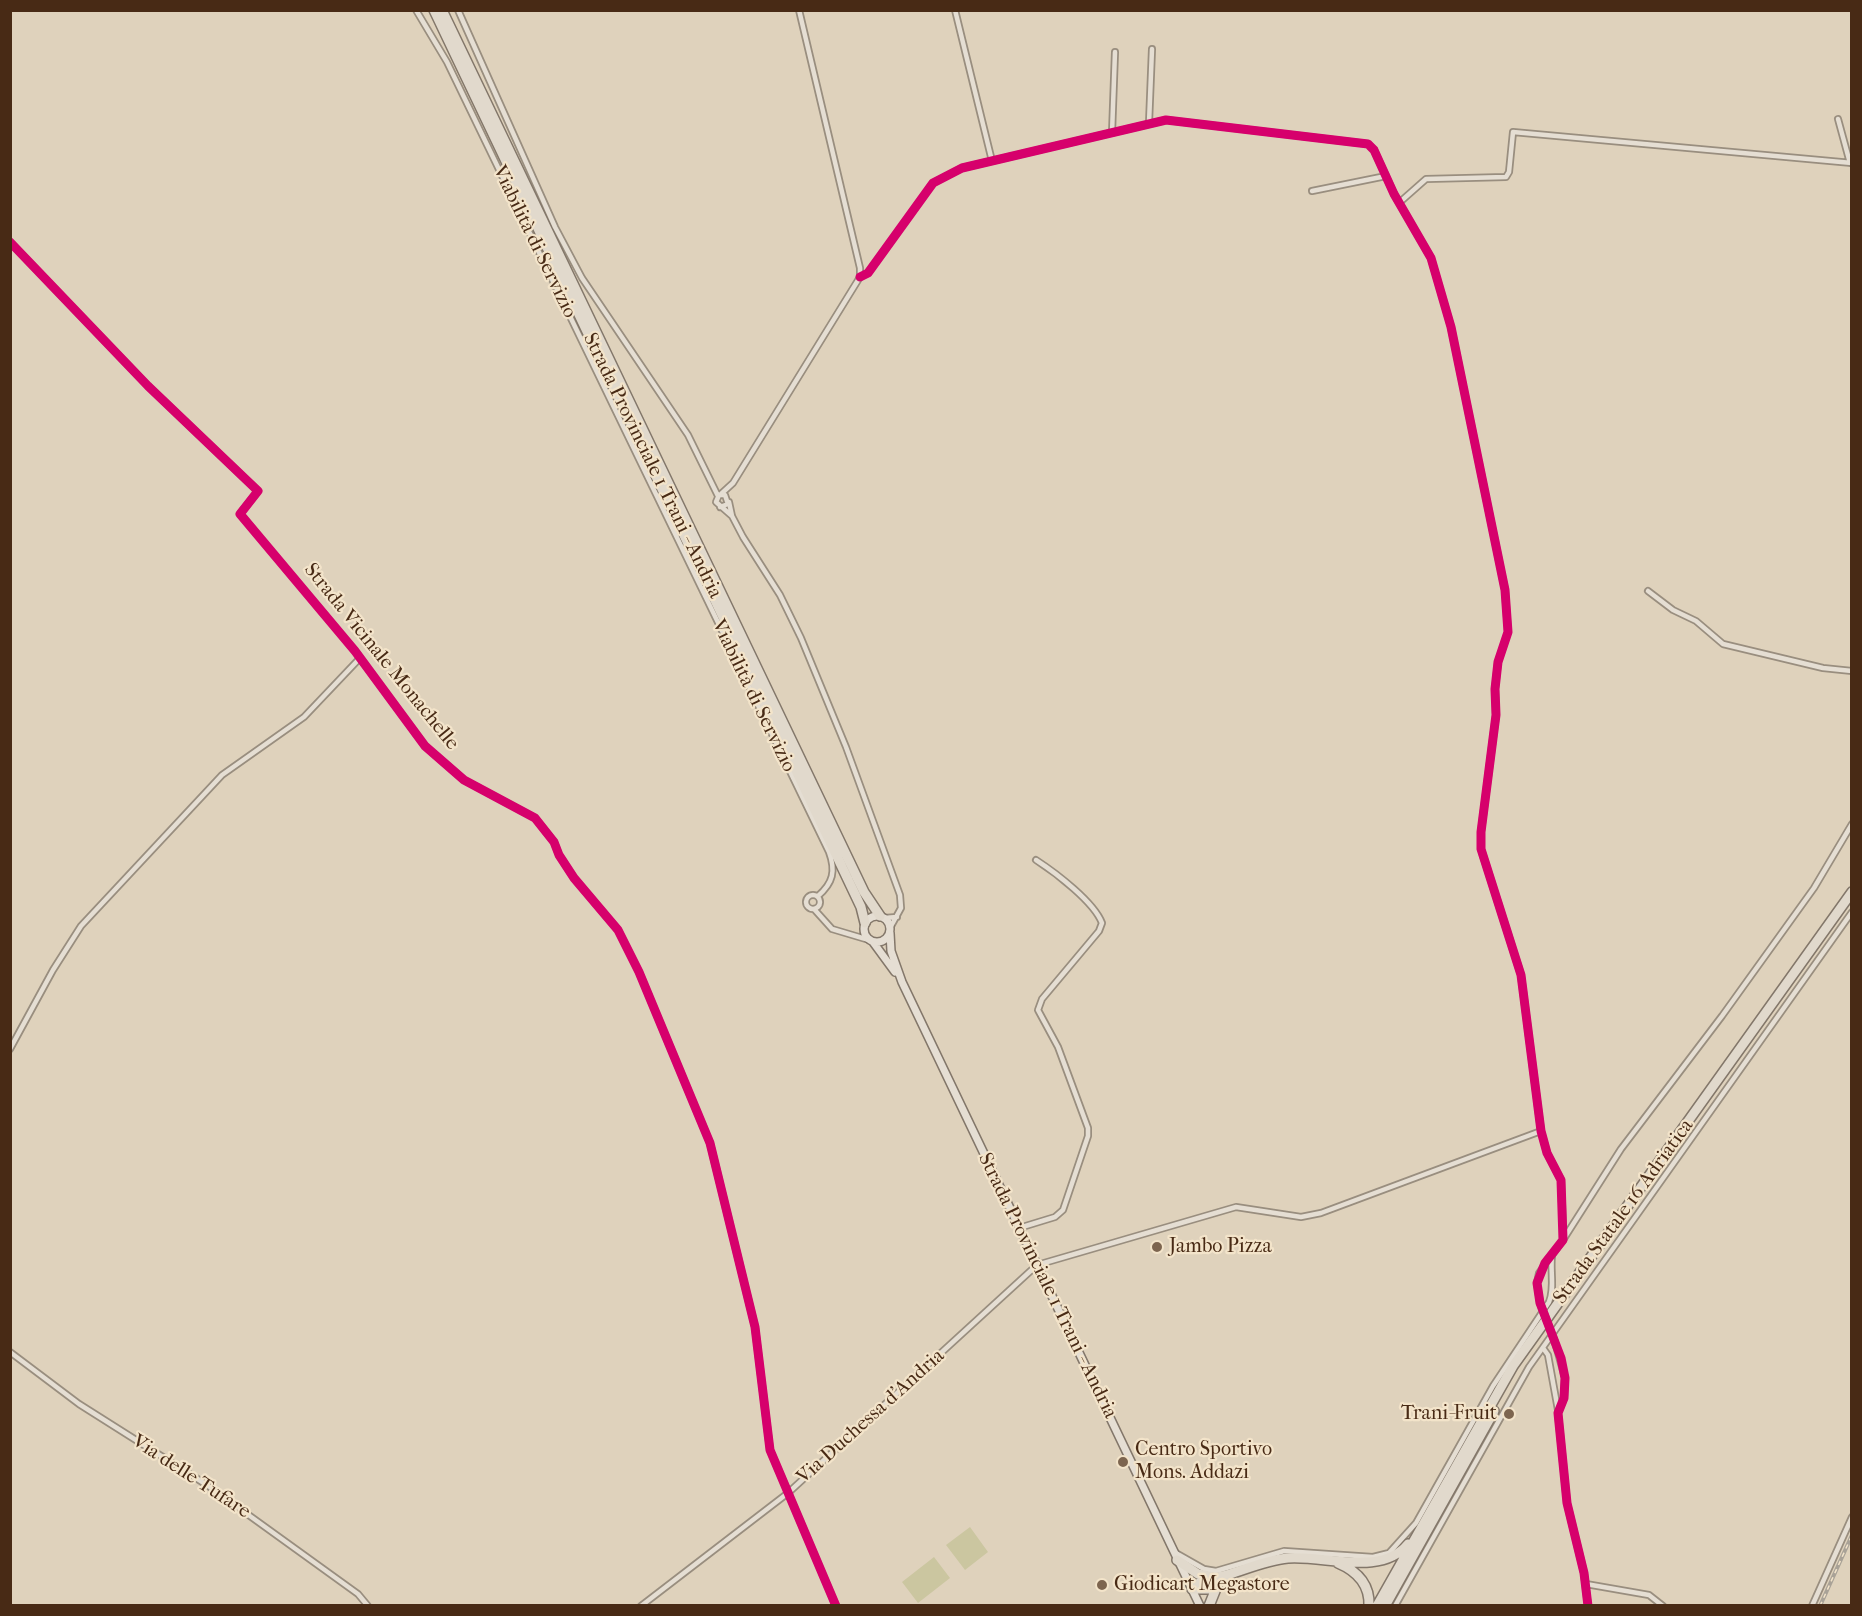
<!DOCTYPE html>
<html>
<head>
<meta charset="utf-8">
<style>
  body { margin:0 }
  #map { position:relative; width:1862px; height:1616px; overflow:hidden; background:#dfd2bc; font-family:"IM FELL French Canon",serif }
  canvas { display:block }
  .frame { position:absolute; inset:0; border:12px solid #482a15; pointer-events:none }
</style>
</head>
<body>
<div id="map">
<canvas width="1862" height="1616"></canvas>
<div class="frame"></div>
</div>
<script>
const ctx = document.querySelector('canvas').getContext('2d');
ctx.lineJoin = 'round';
function fillPath(path, color) { ctx.fillStyle = color; ctx.fill(path, 'evenodd'); }
function trace(path, color, width, dash) { ctx.strokeStyle = color; ctx.lineWidth = width; ctx.lineCap = dash ? 'butt' : 'round'; ctx.setLineDash(dash || []); ctx.stroke(path); }
function write(font, color, halo, rows, align = 'center') {
  ctx.font = font + ' "IM FELL French Canon",serif'; ctx.lineWidth = 4.5; ctx.setLineDash([]); ctx.textBaseline = 'middle'; ctx.strokeStyle = halo; ctx.fillStyle = color; for (const [text, x, y, turn = 0] of rows) {
    ctx.save(); ctx.translate(x, y); ctx.rotate((+turn || 0) * Math.PI / 180); ctx.textAlign = isNaN(turn) ? turn : align; if (halo) ctx.strokeText(text, 0, 0); ctx.fillText(text, 0, 0); ctx.restore();
  }
}
fillPath(new Path2D(`
  M970,1527L988,1552L965,1570L946,1545Z
  M934,1557L950,1578L918,1603L902,1582Z`), '#cbc6a0');
const street = new Path2D(`
  M416,10L447,62L829,852C836,871 833,883 818,896
  M458,10L555,227L582,278L688,435L718,496
  M955,10L992,161
  M1838,119L1850,163
  M1149,123L1152,49
  M1112,133L1115,52
  M1312,191L1386,176
  M1400,202L1426,179L1506,177L1509,172L1513,132L1852,163
  M10,242L148,386L258,491L240,514L355,651L425,746L464,780L535,818L554,842L559,855L574,878L618,930L639,972L710,1143L755,1327L770,1450L836,1606
  M860,277L868,273L933,183L962,168L1166,120L1368,144L1374,150L1394,194L1431,258L1451,327L1505,590L1508,632L1498,662L1495,689L1496,715L1481,832V849L1521,975L1541,1131L1547,1153L1561,1180L1563,1228V1240L1539,1273L1537,1283L1540,1303
  M721,494L733,483L860,277V268L799,10
  M729,502L732,516L743,537L780,595L801,638L846,747L900,895L901,908L890,928
  M720,507L728,504L725,495H719L716,502L732,516
  M1648,591L1673,610L1696,621L1723,644L1823,668L1852,671
  M806 902a7 7 0 1 1 14 0a7 7 0 1 1-14 0Z
  M814,909L832,929L869,940
  M884,918L897,917
  M10,1049L53,970L81,926L222,775L304,717L360,658
  M1019,1228L1055,1217L1063,1210L1088,1136V1128L1058,1047L1038,1010L1042,999L1099,931L1102,923C1094,902 1056,873 1036,860
  M1563,1240L1621,1149L1722,1016L1814,888L1852,824
  M1555,1342L1565,1378L1564,1398L1558,1413L1567,1503L1584,1573L1588,1606
  M1543,1348L1548,1355L1558,1410
  M10,1352L79,1404L207,1485L358,1594L368,1606
  M1174,1552L1204,1569L1216,1571L1284,1551L1373,1557L1389,1553L1416,1523L1493,1386L1549,1302C1555,1288 1550,1271 1552,1256
  M1586,1584L1649,1595L1663,1606
  M641,1606L788,1493L1037,1265L1236,1207L1301,1217L1321,1213L1541,1131
  M1395,1606L1529,1367L1852,912
  M1812,1606L1852,1517`);
const secondary = new Path2D(`
  M864 929a13 13 0 1 1 26 0a13 13 0 1 1-26 0Z
  M890,933L891,951L902,982L1200,1606
  M873,942L895,972`);
const highway = new Path2D(`
  M434,10L861,907L865,923
  M442,10L864,892L880,916
  M1177,1560L1198,1574L1213,1577
  M1338,1563C1357,1571 1370,1584 1369,1606
  M1192,1589C1200,1578 1217,1578 1230,1574C1249,1568 1267,1560 1288,1558C1325,1555 1381,1577 1408,1544
  M1192,1589H1209L1226,1577
  M1209,1606L1217,1586
  M1377,1606L1513,1366L1852,892
  M1385,1606L1494,1411`);
trace(street, '#998e7f', 8);
trace(secondary, '#83776a', 10);
trace(highway, '#83776a', 12);
trace(street, '#e5ded3', 4.5);
trace(secondary, '#e5ded3', 7);
trace(highway, '#e1d9cc', 9);
const rail = new Path2D(`
  M1820,1606L1852,1535`);
trace(rail, '#a9a297', 4);
trace(rail, '#f3e4ca', 1.5, [4.5]);
const streetBridge = new Path2D(`
  M1540,1303L1555,1342`);
trace(streetBridge, '#998e7f', 8, []);
trace(streetBridge, '#e5ded3', 4.5);
trace(new Path2D(`
  M10,242L148,386L258,491L240,514L355,651L425,746L464,780L535,818L554,842L559,855L574,878L618,930L639,972L710,1143L755,1327L770,1450L836,1606
  M860,277L868,273L933,183L962,168L1166,120L1368,144L1374,150L1394,194L1431,258L1451,327L1505,590L1508,632L1498,662L1495,689L1496,715L1481,832V849L1521,975L1541,1131L1547,1153L1561,1180L1563,1240L1545,1263L1537,1283L1540,1303L1561,1358L1565,1378L1564,1398L1558,1413L1567,1503L1584,1573L1588,1606`), '#d6006c', 9);
for (const [x, y, r, color] of [
  [1157,1247,6,"#7d654f"],
  [1509,1414,6,"#7d654f"],
  [1123,1462,6,"#7d654f"],
  [1102,1585,6,"#7d654f"]
]) { const dot = new Path2D(); dot.arc(x, y, r, 0, 2 * Math.PI); ctx.fillStyle = color; ctx.fill(dot); trace(dot, '#f3e4ca', 2); }
write('20px', '#482a15', '#f3e4ca', [
  ["Viabilità di Servizio",534,242,64],
  ["Strada Provinciale 1 Trani - Andria",652,466,64],
  ["Strada Vicinale Monachelle",381,657,51],
  ["Viabilità di Servizio",753,696,64],
  ["Strada Statale 16 Adriatica",1624,1212,-54],
  ["Strada Provinciale 1 Trani - Andria",1047,1286,64],
  ["Via Duchessa d'Andria",871,1417,-42],
  ["Via delle Tufare",191,1477,33]
]);
write('20px', '#482a15', '#f3e4ca', [
  ["Jambo Pizza",1169,1247],
  ["Trani-Fruit",1497,1414,"right"],
  ["Centro Sportivo",1135,1450],
  ["Mons. Addazi",1135,1473],
  ["Giodicart Megastore",1114,1585]
], 'left');
</script>
</body>
</html>
